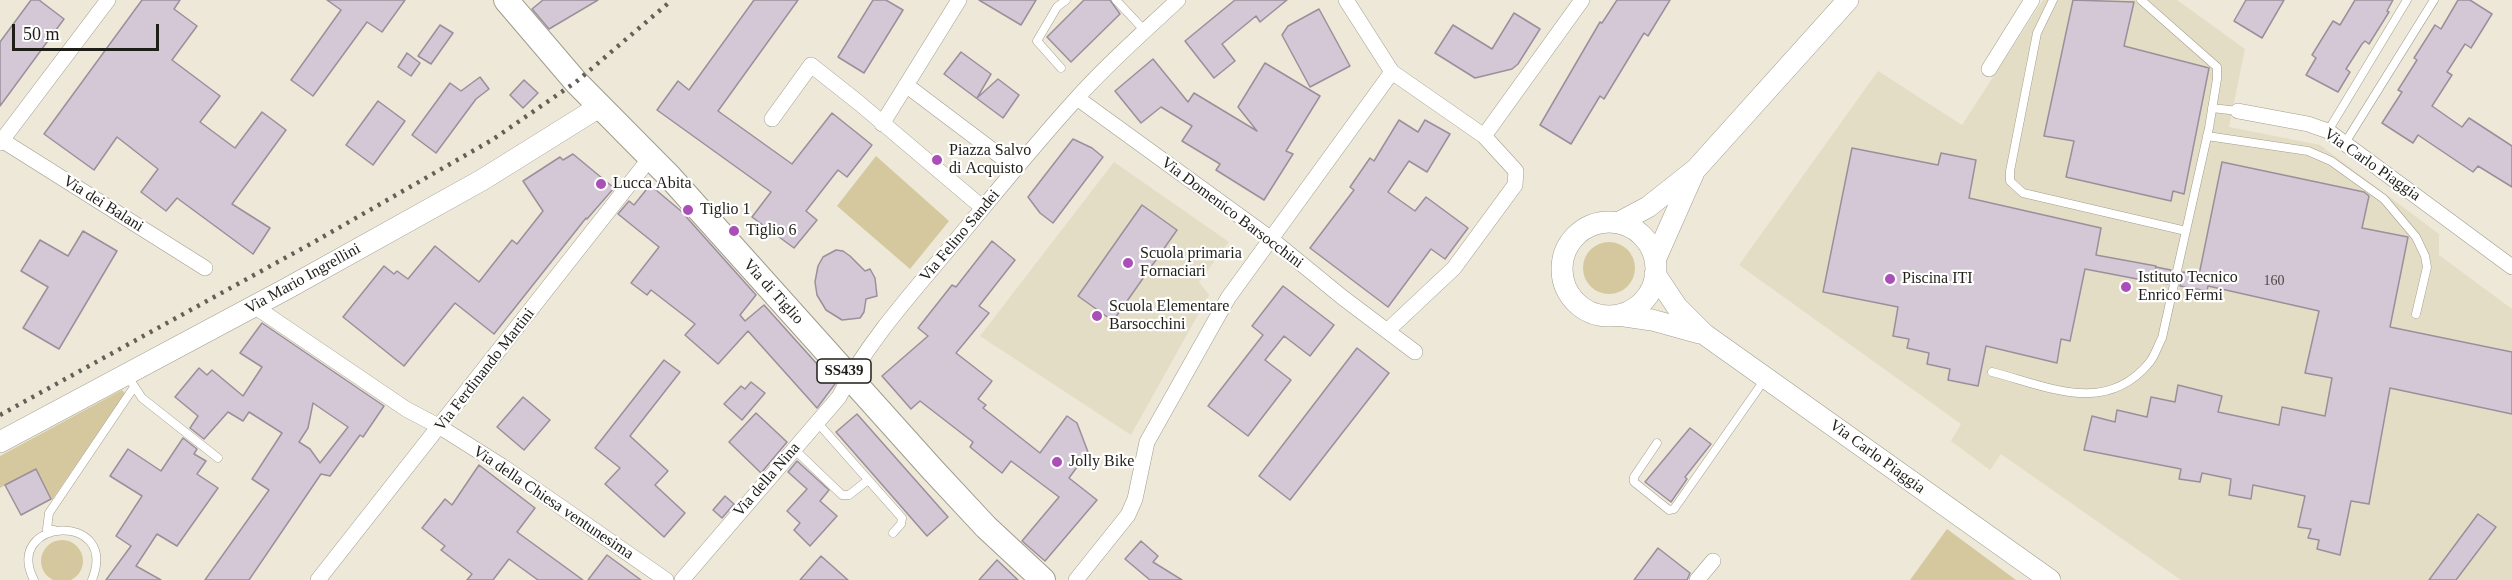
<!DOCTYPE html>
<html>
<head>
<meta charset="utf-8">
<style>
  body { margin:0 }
  #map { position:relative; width:2512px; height:580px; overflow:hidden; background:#ede8d7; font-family:Georgia,serif }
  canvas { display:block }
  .scale { position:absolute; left:12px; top:24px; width:147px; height:27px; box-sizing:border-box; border:3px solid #201e18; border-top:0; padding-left:8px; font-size:18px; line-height:21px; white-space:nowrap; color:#201e18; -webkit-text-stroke:4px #fff; paint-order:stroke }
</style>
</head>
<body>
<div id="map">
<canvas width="2512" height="580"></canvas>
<div class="scale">50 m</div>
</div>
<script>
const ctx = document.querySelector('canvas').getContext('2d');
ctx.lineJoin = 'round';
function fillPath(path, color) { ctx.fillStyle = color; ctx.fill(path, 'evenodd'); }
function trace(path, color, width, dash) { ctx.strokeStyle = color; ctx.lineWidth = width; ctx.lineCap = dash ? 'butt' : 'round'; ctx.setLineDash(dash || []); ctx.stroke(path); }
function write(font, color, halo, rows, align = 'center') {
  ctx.font = font + ' Georgia,serif'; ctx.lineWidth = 4.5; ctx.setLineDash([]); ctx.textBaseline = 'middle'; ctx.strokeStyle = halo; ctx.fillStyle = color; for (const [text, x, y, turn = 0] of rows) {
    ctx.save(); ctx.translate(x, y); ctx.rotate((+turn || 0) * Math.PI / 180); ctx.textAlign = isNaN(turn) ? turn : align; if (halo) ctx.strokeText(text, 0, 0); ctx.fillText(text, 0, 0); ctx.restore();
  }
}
fillPath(new Path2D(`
  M2043,0H2177L2245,49L2229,127L2320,145L2439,234V255L2512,309V580H2181L2001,454L1990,470L1951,441L1961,424L1739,265L1878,71L1962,125Z
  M1114,162L1229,242L1199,282L1209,295L1131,435L980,336Z`), '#e4ddc5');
fillPath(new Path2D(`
  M876,156L949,221L910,269L837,206Z
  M1583 268a26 26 0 1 1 52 0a26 26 0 1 1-52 0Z
  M122,390L125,393L52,500L36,469L0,488V456Z
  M1947,529L2016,580H1910Z
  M41 561a21 21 0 1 1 42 0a21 21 0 1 1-42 0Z`), '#d5c89e');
const building = new Path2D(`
  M31,0H39L64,19L0,106V42Z
  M142,0H180L174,9L197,26L172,60L220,96L200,122L235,148L262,112L286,130L232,204L270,228L253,254L177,198L166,211L141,192L158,169L117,137L94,170L44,134Z
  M327,0H405L382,32L367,22L313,96L291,80L341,10Z
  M543,0H598L549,29L532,9Z
  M754,0H798L718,111L792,164L832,113L872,145L847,177L838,170L806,211L817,220L794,248L752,217L771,192L657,110L678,81L689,90Z
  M873,0H886L903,10L864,73L838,57Z
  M979,0H1036L1021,25Z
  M1084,0H1110L1120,14L1071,62L1047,37Z
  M1235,0H1287L1260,22L1256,16L1222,44L1235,61L1214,78L1185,41Z
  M1617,0H1670L1648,36L1644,33L1604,99L1600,96L1571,144L1540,125L1600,22L1602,23Z
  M2073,0L2134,2L2124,46L2209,68L2184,194L2173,191L2171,201L2066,177L2074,141L2044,136Z
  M2246,0H2284L2262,38L2234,21Z
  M2355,0H2393L2387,11L2389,12L2369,44L2365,41L2362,44L2346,69L2350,72L2338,92L2306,75L2316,58L2312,55L2333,21L2340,25Z
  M2458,0H2470L2492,14L2471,48L2465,44L2447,72L2452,75L2432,106L2462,127L2469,118L2512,146V187L2478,166L2473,172L2418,135L2413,143L2382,123L2402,92L2398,90L2417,60L2414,58L2435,25L2441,29Z
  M1319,9L1350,66L1310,87L1282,35L1288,26Z
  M1514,13L1540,29L1518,64L1512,69L1475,78L1435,53L1453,25L1492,49Z
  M440,25L453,33L431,64L418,56Z
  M961,52L991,74L977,98L998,79L1019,95L1003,118L944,74Z
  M407,53L420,63L411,76L398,67Z
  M1153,59L1188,102L1194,93L1257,131L1238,107L1265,63L1320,96L1286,151L1293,154L1264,200L1216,170L1220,164L1182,141L1192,126L1161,107L1141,123L1115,91Z
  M480,77L489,89L476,99L436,153L412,135L450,83L461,91Z
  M524,80L538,93L523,108L510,95Z
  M378,101L405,121L373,165L346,145Z
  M1399,120L1418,132L1425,120L1450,134L1427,172L1409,161L1388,192L1415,211L1426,197L1468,228L1445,259L1431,249L1388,307L1310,248L1354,190L1350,187L1370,158L1374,161Z
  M1073,139L1092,148L1103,157L1053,223L1040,213L1028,197Z
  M1852,148L1938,165L1941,153L1976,160L1969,198L2101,228L2096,255L2156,266L2153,282L2085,269L2070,341L2061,339L2057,363L1986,346L1978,386L1948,380L1950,369L1927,364L1929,353L1907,348L1909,339L1893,336L1898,307L1823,292Z
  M573,154L614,188L587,219L586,218L494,334L455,303L404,366L343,317L384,266L394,274L397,271L408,279L435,246L479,282L512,240L517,244L543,211L523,181L560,157L563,160Z
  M2222,162L2364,192L2369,196L2362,228L2408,237L2390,327L2512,352V414L2390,388L2369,504L2351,501L2340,555L2317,549L2319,540L2308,538L2311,529L2298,527L2305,496L2253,485L2251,499L2229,495L2231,479L2202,473L2200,482L2179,479L2181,469L2084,450L2092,416L2115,422L2117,410L2147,417L2151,397L2175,402L2178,385L2222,396L2218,412L2279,425L2282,407L2325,416L2332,378L2305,373L2319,311L2208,286L2207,291L2180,286L2183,272L2199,275Z
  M650,185L681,211L756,295L740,315L745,321L764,305L835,384L817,408L748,331L718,364L685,335L695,324L651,290L647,295L631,283L659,247L618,214L629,201L634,205Z
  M1142,205L1177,230L1113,321L1078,296Z
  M83,231L117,251L59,349L23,328L48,287L21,271L40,240L68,256Z
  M992,241L1015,260L979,306L989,313L956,353L992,381L978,399L986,405L983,408L1040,453L1067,416L1077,423L1088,452L1069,478L1097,500L1045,561L1022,541L1059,497L1011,461L1002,473L970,447L973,442L920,401L911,409L882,376L928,336L918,328L952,285L956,287Z
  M836,250L843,251L850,256L865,271L870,269L875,278L877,296L866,299L864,312L860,318L842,320L826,310L817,295L815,282L818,266L823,257Z
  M2156,267L2171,270L2168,284L2154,282Z
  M1283,286L1334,325L1310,356L1284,336L1265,360L1291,380L1248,436L1208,406L1263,335L1252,326Z
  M262,323L384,406L363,437L360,435L330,476L321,474L249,580H205L269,490L252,479L282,433L249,412L243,421L228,412L204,439L190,428L198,416L175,397L199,368L207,375L212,370L243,396L262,367L240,353ZM313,403L348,427L320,463L310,449L299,442L308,428Z
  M1357,348L1389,373L1290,500L1259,476Z
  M664,360L680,372L630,436L668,471L655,485L685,513L664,537L605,484L620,468L595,448Z
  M751,382L765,393L742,420L724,404L741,386L745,389Z
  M523,397L550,420L524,450L497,427Z
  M756,413L787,442L761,473L729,442Z
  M857,414L948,517L927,536L836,432Z
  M1690,428L1711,444L1685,477L1687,479L1671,502L1645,482Z
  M183,438L197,449L194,454L206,461L197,474L218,488L177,546L157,534L136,566L161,580H106L131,546L116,536L142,496L110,476L128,449L161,471Z
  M797,461L829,490L820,501L837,516L810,546L794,530L800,523L787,511L807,489L788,472Z
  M479,465L535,508L517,532L583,580H538L509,559L493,580H467L472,574L441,550L445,546L422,528L445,499L452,505Z
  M36,469L51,499L21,515L5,485Z
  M725,496L734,504L722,518L713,510Z
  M2478,514L2496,527L2456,580H2429Z
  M1141,541L1158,556L1153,562L1182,580H1150L1125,559Z
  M1658,548L1690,573L1687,580H1634Z
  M607,555L641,580H588Z
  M821,556L848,580H800Z
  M997,560L1018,580H979Z`);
fillPath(building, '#d4c8d6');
trace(building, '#9b8f9c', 1.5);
const lane = new Path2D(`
  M1116,0L1145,31
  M2053,0L2037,33L2010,171V181L2023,193L2186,231
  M1061,68L1037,41L1057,7L1066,0
  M2212,108L2238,111
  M2328,131L2407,0
  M2207,136L2308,151L2331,161L2384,199L2416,237L2425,256L2427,267L2416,314
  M2345,143L2434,0
  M1992,372C2047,386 2105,416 2149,363C2155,356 2158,345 2162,338L2209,128L2217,79V67L2141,0
  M132,383L142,398L218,458
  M817,422L902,518L901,524L893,533
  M1657,443L1634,477V482L1669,510L1674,509L1765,379
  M794,449L842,495H849L868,480
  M54,530L47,529L49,513L134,387
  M34,580C2,518 120,510 92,580`);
const street = new Path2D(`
  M1346,0L1392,72L1484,136L1516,171L1515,185L1454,268L1387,331
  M1989,69L2032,0
  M906,85L1016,168
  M1077,98L1270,238L1342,297L1415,352
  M2238,111L2308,124L2328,131L2512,267
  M772,119L811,65L859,103L983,208
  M882,124L959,0
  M1484,136L1582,0
  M0,139L205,268
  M0,143L108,0
  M254,306L406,409L440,427L502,466L666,580
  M318,580L650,158
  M682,580L839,397C867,342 914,291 953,244C994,195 1034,145 1077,98C1108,63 1144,32 1178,0
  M1076,580L1128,515L1135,499L1147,442L1228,298L1392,72
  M1697,580L1713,561`);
const secondary = new Path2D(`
  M1562 269a47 47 0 1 1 94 0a47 47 0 1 1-94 0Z
  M1618,223L1648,207L1696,169L1848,0
  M1655,260L1694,172
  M1655,274L1677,307L1704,334L2050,580
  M1618,315L1652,320L1699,333
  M0,442L288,288L482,180L599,107`);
const primary = new Path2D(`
  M506,0L576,82L670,177L932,469L986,527L1043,580`);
trace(lane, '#a19c8d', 9);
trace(street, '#a19c8d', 16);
trace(secondary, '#a19c8d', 22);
trace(primary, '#a19c8d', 26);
trace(lane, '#fff', 8);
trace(street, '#fff', 15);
trace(secondary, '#fff', 21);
trace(primary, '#fff', 24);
trace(new Path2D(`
  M0,415L314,242L492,140L576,82L672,0`), '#636057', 4.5, [3, 6]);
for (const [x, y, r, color] of [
  [937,160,6,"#aa4eb8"],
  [601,184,6,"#aa4eb8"],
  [688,210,6,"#aa4eb8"],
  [734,231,6,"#aa4eb8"],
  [1128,263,6,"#aa4eb8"],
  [1890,279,6,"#aa4eb8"],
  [2126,287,6,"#aa4eb8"],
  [1097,316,6,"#aa4eb8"],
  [1057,462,6,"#aa4eb8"]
]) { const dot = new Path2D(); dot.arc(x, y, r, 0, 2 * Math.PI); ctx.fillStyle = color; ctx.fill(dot); trace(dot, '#fff', 2); }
write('14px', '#4d4848', null, [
  ["160",2274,281]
]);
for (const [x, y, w] of [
  [844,371,54]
]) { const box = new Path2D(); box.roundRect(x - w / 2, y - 12, w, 24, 4.5); ctx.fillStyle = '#fff'; ctx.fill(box); trace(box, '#201e18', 1.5); }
write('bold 15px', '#201e18', null, [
  ["SS439",844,371]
]);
write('16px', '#201e18', '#fff', [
  ["Piazza Salvo",949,151],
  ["di Acquisto",949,169],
  ["Lucca Abita",613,184],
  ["Tiglio 1",700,210],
  ["Tiglio 6",746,231],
  ["Scuola primaria",1140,254],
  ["Fornaciari",1140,272],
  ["Istituto Tecnico",2138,278],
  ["Enrico Fermi",2138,296],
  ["Piscina ITI",1902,279],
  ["Scuola Elementare",1109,307],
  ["Barsocchini",1109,325],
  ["Jolly Bike",1069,462]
], 'left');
write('16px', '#201e18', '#fff', [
  ["Via Carlo Piaggia",2372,165,35],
  ["Via dei Balani",103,204,32],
  ["Via Domenico Barsocchini",1232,213,37],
  ["Via Felino Sandei",960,236,-50],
  ["Via Mario Ingrellini",303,279,-29],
  ["Via di Tiglio",773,292,48],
  ["Via Ferdinando Martini",485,370,-52],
  ["Via Carlo Piaggia",1877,457,36],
  ["Via della Nina",767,480,-49],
  ["Via della Chiesa ventunesima",553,503,34]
]);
</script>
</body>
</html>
